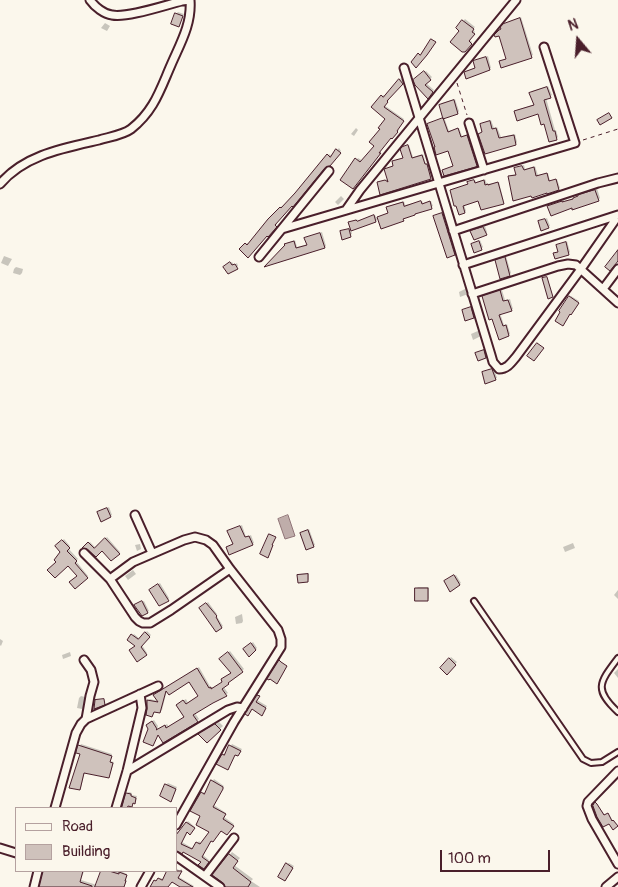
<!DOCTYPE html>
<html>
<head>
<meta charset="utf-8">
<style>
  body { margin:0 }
  #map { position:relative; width:618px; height:887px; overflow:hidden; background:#fbf7ec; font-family:Pangolin,sans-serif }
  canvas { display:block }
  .legend { position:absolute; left:15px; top:807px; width:162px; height:65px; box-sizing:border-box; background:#fbf7ec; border:1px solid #b4a19f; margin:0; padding:6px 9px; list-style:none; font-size:15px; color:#4a1f2b }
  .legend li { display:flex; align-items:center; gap:10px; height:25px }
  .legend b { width:25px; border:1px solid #b4a19f }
  .north { position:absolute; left:553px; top:15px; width:50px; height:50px; -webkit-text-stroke:4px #fbf7ec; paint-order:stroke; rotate:342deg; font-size:14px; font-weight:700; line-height:20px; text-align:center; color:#4a1f2b }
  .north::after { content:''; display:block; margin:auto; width:18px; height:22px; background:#4a1f2b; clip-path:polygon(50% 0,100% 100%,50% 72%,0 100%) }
  .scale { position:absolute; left:440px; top:850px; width:110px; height:22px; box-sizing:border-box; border:2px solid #4a1f2b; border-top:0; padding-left:6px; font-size:15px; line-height:18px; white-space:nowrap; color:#4a1f2b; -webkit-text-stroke:4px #fbf7ec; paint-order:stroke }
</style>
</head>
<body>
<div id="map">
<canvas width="618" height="887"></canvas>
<ul class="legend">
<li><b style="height:6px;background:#fbf7ec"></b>Road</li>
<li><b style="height:14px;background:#cfc2bc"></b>Building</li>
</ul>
<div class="north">N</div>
<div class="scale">100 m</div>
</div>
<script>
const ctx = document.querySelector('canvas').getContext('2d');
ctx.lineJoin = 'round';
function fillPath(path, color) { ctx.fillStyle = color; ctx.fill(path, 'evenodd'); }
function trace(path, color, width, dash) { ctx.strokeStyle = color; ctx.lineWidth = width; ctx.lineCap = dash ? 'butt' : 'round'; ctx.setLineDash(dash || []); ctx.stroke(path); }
const water = new Path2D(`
  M288,515L295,536L285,539L278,519Z`);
fillPath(water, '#bfadaa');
trace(water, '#907477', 1);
fillPath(new Path2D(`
  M178,12L184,14L179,26L176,14Z
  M521,17L533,55L522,60L501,62L507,59L500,35H496L506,23Z
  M465,19L475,27L473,29L475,32L469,39L472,42L464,52L461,31L457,28Z
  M105,23L110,26L107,31L101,28Z
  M488,56L491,68L489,69L465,72L476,67L474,61L476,60Z
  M426,71L432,77L426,83L434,90L428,97L415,81Z
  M401,78L404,82L388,99L389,100L384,105L404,119L397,129L399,130L392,138L391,137L379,151L381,152L354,186L342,179L358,158L363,161L376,146L381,129L387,119L372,106L383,95L385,96Z
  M548,86L552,95L546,98L555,130H556L558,137L556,139L539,113L516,111L517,110L535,104L531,93L532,91Z
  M455,99L459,111L458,113L444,117L449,131L459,128L462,136L468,134L478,163L476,164L454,166L449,149L436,146L428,124L444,118L440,105L442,103Z
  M491,120L494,128L497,127L501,137L515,134L517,142L516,144L479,134L483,132L481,124L483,123Z
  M356,128L358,130L354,136L351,134Z
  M409,145L413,157L423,154L426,164L428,163L432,177L381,193L378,182L388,179L394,166L393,162L404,157L405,146Z
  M339,148L341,151L329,165L325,166L276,223L277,224L248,256L241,249L247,243L249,244L269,220L282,206L283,207L296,194L329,154L332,156Z
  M524,165L525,169L535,166L538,175L548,173L550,181L557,179L560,188L558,189L509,177L511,175L517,174V167Z
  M485,179L487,184L499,182L504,202L503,203L479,199L464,204L466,211L465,212L453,189L469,184L470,181L475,180L476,182Z
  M597,188L600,198L598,200L573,207L549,206L551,204L564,199V201L575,198L581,193Z
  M341,196L344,199L338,205L335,202Z
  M404,201L405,205L422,201L423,203L431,201L433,206L404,218L403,220L378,218L376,221L351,230L352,234L343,238L341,232L351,227V222L357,219L358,221L375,215L377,219L395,212L389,206Z
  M444,212L456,253L455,254L435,216Z
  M547,218L550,226L548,227L539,222Z
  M485,226L487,232L486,234L472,231Z
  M322,232L326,246L325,247L268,265L287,243L295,240L297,247L308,244L306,238L307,237Z
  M480,240L483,247L481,249L472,244Z
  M567,241L570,252L569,253L556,257L555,254L559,251L557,246Z
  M4,256L12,259L8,266L1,263Z
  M506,256L511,273L510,274L501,277L496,261Z
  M232,262L234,265L237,263L238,266L237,268L226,265Z
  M16,267L23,269L22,273L20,275L13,273L14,269Z
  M467,288L468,294L460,297L459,292Z
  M502,290L505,300L510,299L513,309L511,310L500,313L504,325L507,324L510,334L499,338L486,295Z
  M571,296L579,301L572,311L570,297Z
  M473,307L475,315L474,317L463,311Z
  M480,330L481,336L473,340L471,334Z
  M485,349L487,356L486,357L476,353Z
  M494,368L497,378L486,382L483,373Z
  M109,507L112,515L110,516L100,511Z
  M242,525L246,537L251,535L254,543L252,544L228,547L234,544L229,531Z
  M309,529L315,545L313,546L301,533Z
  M107,537L120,552L112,560L102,549L84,547L90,542L96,548Z
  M64,539L70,546L68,548L78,559L76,561L88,576L75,587L78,576L68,565L58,562L62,552L57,546Z
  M573,543L575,548L565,552L563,547Z
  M140,544L141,549L137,551L135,545Z
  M133,570L136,574L128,580L125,576Z
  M309,573V579L308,581L299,576L300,574Z
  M456,575L461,583L459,584L447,580Z
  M160,583L169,598L168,600L152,588Z
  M418,587H429V598L428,600L416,589Z
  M618,590V599L614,595Z
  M144,601L149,611L147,612L137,604Z
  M208,602L217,614L216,615L223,626L221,627L201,608Z
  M242,614L243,621L242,623L236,624L235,617Z
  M147,631L151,635L142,645L147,653L146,654L129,640L134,634L140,639Z
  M0,639L3,641L1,646L0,645Z
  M253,642L257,648L249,655L244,650Z
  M230,651L244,669L223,686L228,693L195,713L199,719L197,721L158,734L153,745L149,723L154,720L158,726L157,730L167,724L169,727L185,717L179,703L186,699L188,703L199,696L190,680L167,690L162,710L160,712L155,711L152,715L148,700L150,699L158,701L157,694L199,667L211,688L213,687L214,688L223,682L232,673L223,657Z
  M70,652L71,656L63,659L62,655Z
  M451,657L457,662L447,673L441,668Z
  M618,669V678L614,673Z
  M260,694L257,700L267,706L263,712L252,708Z
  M81,696L85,697L83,708L82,709L77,708L79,698Z
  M219,722L223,726L207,741L203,732Z
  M81,744L112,754L110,761L114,762L110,775L109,777L85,771L81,788L79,789L81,753L77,752Z
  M232,744L242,749L240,753H236L229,767L223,755L225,753L226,754Z
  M214,779L224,786L214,805L226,813L224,817L234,824L228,832L221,829L212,840L203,855L209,860L204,867L202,862L183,851L176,850V834L178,831L180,832L188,821L195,827L190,833L188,831L182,842L194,849L199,841L202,844L211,831L202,816V793L203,792L205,793Z
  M168,783L177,787L172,799L166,785Z
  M129,792L132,793V795L137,796L136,801L132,805H129L128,808H123L127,793Z
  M596,803L605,815L608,813L613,821L614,820L617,825L613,828L594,805Z
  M232,852L240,858L234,865L253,879L251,881L260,887H226L224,882L214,875Z
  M289,863L294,866L287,878V864Z
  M176,868L180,871L181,869L182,870L179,877L194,886V887H182L172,881L168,887H152L156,880H158L160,878L163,879L168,871H176Z
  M44,871H84L81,880L97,885L96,887H41Z
  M102,871H120L127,874L125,879L127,880L125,884L122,887H109L99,880Z`), '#0003');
const building = new Path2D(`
  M175,13L183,16L179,27L171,24Z
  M520,18L532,58L501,68L499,61L506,59L499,36L495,37L494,35L499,30L501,29L500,27L503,24Z
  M462,20L474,29L472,32L475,34L469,41L472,44L465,52H462L450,42L459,31L456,28Z
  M431,39L436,42L427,55L416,68L411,62L418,53L420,55Z
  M486,57L490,70L466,79L464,72L475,68L473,61Z
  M424,71L431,80L425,85L433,92L428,99L415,85L413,80Z
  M399,79L403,84L387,101L388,102L384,107L404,121L397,131L398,132L392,139L391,138L379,153H381L353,189L340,180L355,158L360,162L374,146L369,142L380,129L378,128L385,119L371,107L381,95L383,97Z
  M547,87L551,98L544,100L553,131H555L557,140L549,142L544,124L541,125L538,114L517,121L514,111L534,105L529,93Z
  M454,100L458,114L443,119L439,105Z
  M609,113L612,118L600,125L597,120Z
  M443,118L448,132L458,128L461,137L467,135L477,166L476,167L444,176L442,170L453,166L448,151L436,155L434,147H435L427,124Z
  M490,121L492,129L496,128L499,138L514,135L516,145L485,154L478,134L482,132L480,124Z
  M408,145L412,158L422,155L425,164H427L431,179L380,195L377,182L385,180L388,182L384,169L393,166L392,161L403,158L400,149L402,147Z
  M336,149L341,153L330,166L325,168L293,207L292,206L275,225L277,227L268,237L267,236L248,258L239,249L245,243L247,245L268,219L280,207L281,208L295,193L327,154L330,157Z
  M522,166L524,170L534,167L536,176L547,173L549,181L556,179L559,190L547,194V193L532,198L531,196L513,201L508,176L516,175L514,168Z
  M474,180L475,183L484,180L485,185L488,184V185L498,182L504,204L481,210L478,201L463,206L465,213L459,215L456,206H454L450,190L468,184L467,182Z
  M595,190L599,201L572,210V208L551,216L547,206L562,201V202L573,199V198L578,196V195Z
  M421,201L422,204L430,201L432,209L415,214V215L403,219L404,221L381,229L377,217L388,213L386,207L403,202L404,206Z
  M442,213L455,255L447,258L433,216Z
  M374,215L376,222L351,231L348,222L356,220L357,221Z
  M545,219L549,228L541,231L538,221Z
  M483,227L487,235L474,240L470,231Z
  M349,229L351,237L342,240L340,231Z
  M320,233L325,248L264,267L285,245L284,244L294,241L296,248L307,245L304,238Z
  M479,241L482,250L474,253L471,244Z
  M566,242L569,255L555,259L553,253L558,252L556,245Z
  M618,250V261L610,271L605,267Z
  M505,257L510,276L500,279L495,260Z
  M230,262L232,265L235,264L238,269L228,274L223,267Z
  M547,277L553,297L548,299L542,278Z
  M500,290L503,301L508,300L512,311L499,315L503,326L506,325L509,336L499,340L492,319L489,320L482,296Z
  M569,296L579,303L571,315L570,314L563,326L555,321L560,312L559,311Z
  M471,307L474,318L465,321L462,310Z
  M537,343L544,348L534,361L527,356Z
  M484,350L486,358L478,361L475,353Z
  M492,369L496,380L485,384L482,372Z
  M107,508L111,517L101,522L97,512Z
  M240,526L245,537L249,536L253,545L229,555L226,547L233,544L227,531Z
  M308,530L314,547L306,550L300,533Z
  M269,534L276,537L272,545H273L268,558L260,554Z
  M105,538L120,554L111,561L102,551L96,557L87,549L82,548L88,542L94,548Z
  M62,540L70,548L67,551L77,561L75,563L88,578L75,589L69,582L77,576L68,566L55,578L47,570L56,562L54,560L60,552L55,546Z
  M308,574V582L298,583L297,575Z
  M454,575L460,585L450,592L444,581Z
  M158,584L169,601L159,606L149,590Z
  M415,588H428V601H415Z
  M142,601L148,613L142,616L134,605Z
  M206,603L217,616L216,617L222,628L216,632L199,608Z
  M145,632L150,637L141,647L147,655L137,662L129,650L135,646L127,640L131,634L138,639Z
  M251,643L256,650L249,657L243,649Z
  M228,652L243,672L228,683L229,684L222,689L227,696L213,703L193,715L198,722L163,743L158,735L153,746L143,742L148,729L146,725L152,721L157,729L156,730L165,725L166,728L184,717L176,705L183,700L186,704L198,696L189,682L169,695L166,691L160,713L154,712L152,717L146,715L147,709V700L158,702L153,695L197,668L209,688L211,687V689L222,682L221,679L231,673L219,659Z
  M449,658L456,665L447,675L440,668Z
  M279,660L281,662L287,666L277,684L270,679L269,680L267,679Z
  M257,695L260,696L256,702L266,708L262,716L252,709L248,716L245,714Z
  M104,699L105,705L94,709L95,700Z
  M215,724L221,730L207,743L198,734Z
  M78,745L112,756L110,762L113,763L109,778L84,773L80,790L69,788L80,754L76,753Z
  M229,745L241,751L238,756L235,755L228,770L216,764L222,754L224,755Z
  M211,780L223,787V789L213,807L226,814L223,819L234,826L227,835L221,831L213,842L211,841L202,857L209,862L204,869L198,865L201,862L183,852L182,854L176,851V835L186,822L195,828L190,835L187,832L181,844L192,849L196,842L200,844L209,832L196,825L200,816L190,811L201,792L204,794Z
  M165,784L176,789L171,802L160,796Z
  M126,793L131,794V796L136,798L135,804L133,803L132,807L128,806L127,808H122Z
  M595,802L597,804L604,815L608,813L612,821L613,820L618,826L613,830L609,824L603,827L597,817L593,806Z
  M229,854L238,861L233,868L251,882L248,887H225L223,883L212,875Z
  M286,863L293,868L285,881L278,877Z
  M43,871H83L80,882L92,886V887H39Z
  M101,871H109L119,874V872L127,875L125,881H126L124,887H95Z
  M167,871H182L178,878L193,887H180L172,882L168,887H150L154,880L156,881L158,878L162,880Z`);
fillPath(building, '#cfc2bc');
trace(building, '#4a1f2b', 1);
const service = new Path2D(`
  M474,601L583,759L591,763L602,762L618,752
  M618,658C600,682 593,689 618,712`);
const minor = new Path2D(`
  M90,0C95,7 104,14 112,15C128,18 165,5 182,1L190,0
  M404,68L491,355L493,362L499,369C507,369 511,363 516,357L581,269L618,216
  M469,123L484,170
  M0,184C24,155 64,148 99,140C109,137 123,135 131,129C154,111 160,90 171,65C180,44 192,24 190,0
  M346,210L360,190L516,0
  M282,229L575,143L544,47
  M453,231L598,183L618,178
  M259,257L329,171
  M463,265L618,215
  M603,289L618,269
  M472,294L558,266L568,264L576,265L618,303
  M135,515L152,553
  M84,553L110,579L135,617L139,621L143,623H150L171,610L230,569
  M110,579L133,562L184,540L195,537L206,540L213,545L230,569L278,630L281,639V647L234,722L176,825
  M84,660L91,670L94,682L90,696L86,719
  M127,771L228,710L237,707L243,708
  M618,771L588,802L587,806L592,819L618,864
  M55,808L76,733L81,724L86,719L158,686
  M116,808L127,771L142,708L140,694
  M0,848L16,853
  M176,856L220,887
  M205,876L234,838
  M34,887L38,871
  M141,887L150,871
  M606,887L618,877`);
trace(service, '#4a1f2b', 8);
trace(minor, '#4a1f2b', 11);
trace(new Path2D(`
  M457,83L467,115
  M583,140L618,129`), '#4a1f2b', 1, [4, 4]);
trace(service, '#fbf7ec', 4);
trace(minor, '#fbf7ec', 7);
</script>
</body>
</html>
